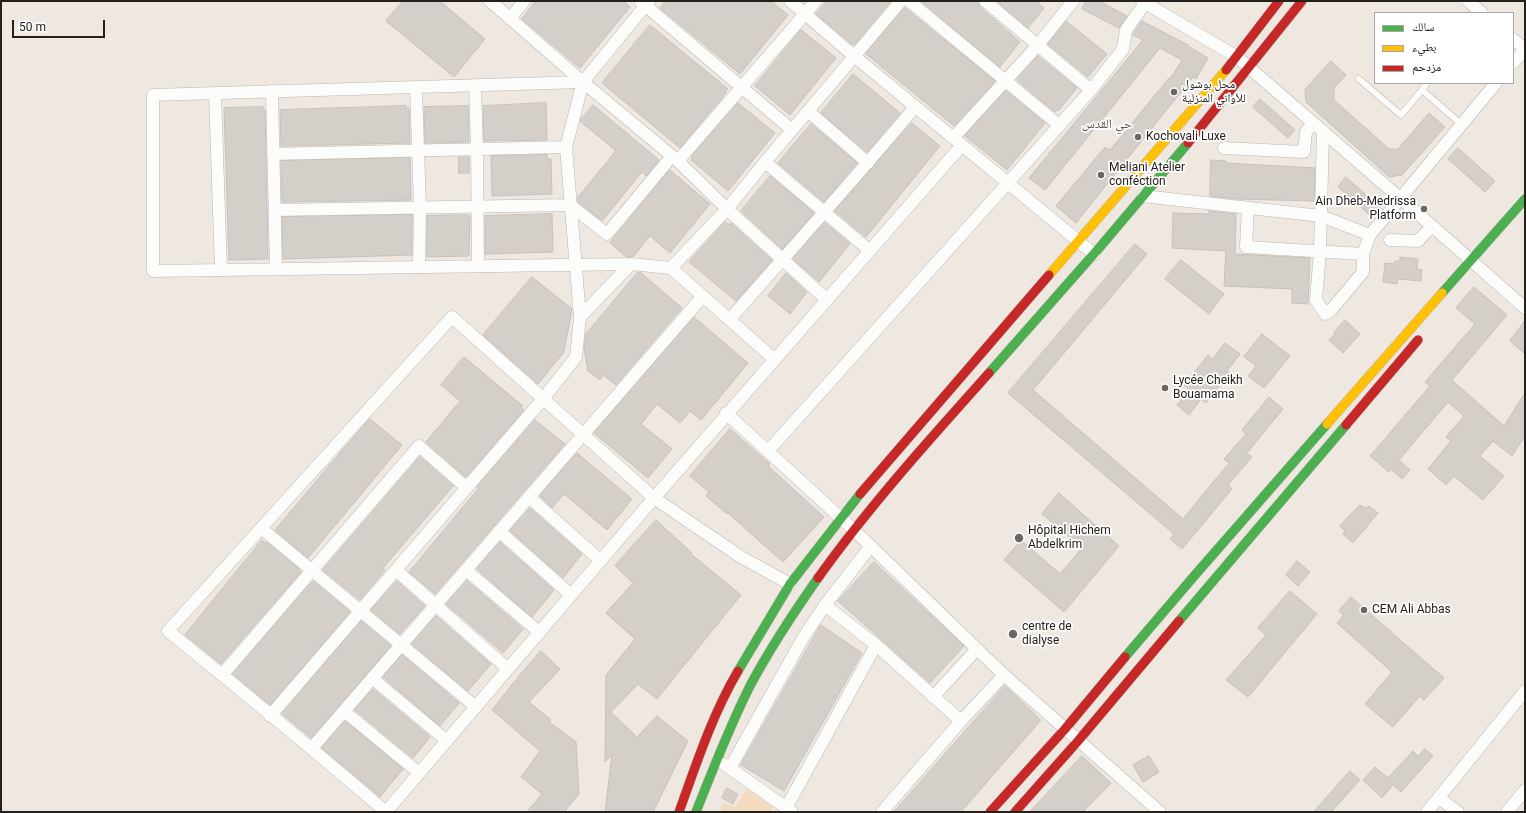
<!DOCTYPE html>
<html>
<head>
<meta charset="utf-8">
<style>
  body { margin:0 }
  #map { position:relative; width:1526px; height:813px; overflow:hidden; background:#eee8e1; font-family:Roboto,"Noto Naskh Arabic",sans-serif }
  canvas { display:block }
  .frame { position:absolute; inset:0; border:2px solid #24201b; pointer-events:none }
  .legend { position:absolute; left:1374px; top:12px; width:140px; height:72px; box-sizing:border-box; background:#fff; border:1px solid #a7a6a4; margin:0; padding:5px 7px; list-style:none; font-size:12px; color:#24201b }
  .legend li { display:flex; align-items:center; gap:8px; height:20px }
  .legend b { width:20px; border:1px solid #a7a6a4 }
  .scale { position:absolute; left:12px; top:20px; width:93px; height:18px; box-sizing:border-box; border:2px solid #24201b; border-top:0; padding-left:5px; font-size:12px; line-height:14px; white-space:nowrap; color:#24201b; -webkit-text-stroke:3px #fff; paint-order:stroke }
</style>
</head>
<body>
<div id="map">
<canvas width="1526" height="813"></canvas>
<div class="frame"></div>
<ul class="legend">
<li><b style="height:5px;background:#4caf50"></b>سالك</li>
<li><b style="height:5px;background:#ffc107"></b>بطيء</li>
<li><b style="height:5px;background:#c62828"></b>مزدحم</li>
</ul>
<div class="scale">50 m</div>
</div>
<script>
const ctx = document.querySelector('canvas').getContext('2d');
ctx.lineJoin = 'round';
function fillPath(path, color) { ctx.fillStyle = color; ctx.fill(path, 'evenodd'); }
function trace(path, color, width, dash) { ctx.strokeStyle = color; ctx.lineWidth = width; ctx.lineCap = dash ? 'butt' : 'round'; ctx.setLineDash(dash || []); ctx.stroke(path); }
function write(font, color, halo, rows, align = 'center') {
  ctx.font = font + ' Roboto,"Noto Naskh Arabic",sans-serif'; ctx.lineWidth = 3.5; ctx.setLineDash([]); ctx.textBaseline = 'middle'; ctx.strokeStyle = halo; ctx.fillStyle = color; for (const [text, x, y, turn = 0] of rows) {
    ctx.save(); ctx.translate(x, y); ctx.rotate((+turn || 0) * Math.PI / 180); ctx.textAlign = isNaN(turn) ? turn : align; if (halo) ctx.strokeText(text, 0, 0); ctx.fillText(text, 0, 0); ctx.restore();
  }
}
fillPath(new Path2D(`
  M747,789L773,807L770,812H720L723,802L735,807Z`), '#f4dbbe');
const building = new Path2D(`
  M403,1H440L485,39L454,77L386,21Z
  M536,1H624L630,7L580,68L522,19Z
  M666,1H771L788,15L740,74L660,8Z
  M827,1H891L855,44L853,45L816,14Z
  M921,1H978L980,7L1020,42L1000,67Z
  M997,1H1036L1044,8L1028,28Z
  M1086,1H1099L1127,16L1119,28L1117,27L1082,9Z
  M905,8L995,81L954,126L866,54Z
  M1066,21L1107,54L1088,77L1048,44Z
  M1142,21L1188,45V46L1208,58L1196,79L1193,77L1076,223L1056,206L1105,147L1110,150L1169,78L1170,79L1182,60L1160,48L1045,190L1029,178L1143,40L1133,35Z
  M650,25L728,89L725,92L726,93L680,148L602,83Z
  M801,30L836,58L790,115L755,86Z
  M1038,56L1077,88L1058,111L1057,110L1055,112L1017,80Z
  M1331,61L1346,75L1334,88V100L1389,149H1398L1429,113L1445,127L1402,175L1389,177L1306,102L1305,90Z
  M853,74L900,113L867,152L821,113Z
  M1006,91L1045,123L1007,170L965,136Z
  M1260,99L1295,130L1288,138L1253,107Z
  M546,103L547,140L484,141L483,106Z
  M738,103L775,133L728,191L691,160L693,158L691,157Z
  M593,105L659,160L646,176L642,172L602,221L578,202V197L616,151L580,121Z
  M406,106V108H409L410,143L281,146L280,110Z
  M468,106L469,142L425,143L424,107Z
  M263,107L264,110H265L268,259L229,260L224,108Z
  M912,123L940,146L866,237L835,211Z
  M811,124L857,163L824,202L778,163Z
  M1458,148L1495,181L1485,192L1448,159Z
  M547,155V159H551L552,194L492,196L491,156Z
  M459,157H469V173H459Z
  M410,158L411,200L282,202L281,161Z
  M1211,160L1226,161V163L1315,168L1314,201L1237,199L1210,196Z
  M670,170L710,204L670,253L650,236L633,257H626L610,243Z
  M770,176L814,213L782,249L741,211Z
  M1346,177L1381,208L1372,217L1338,187Z
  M1209,211L1236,214L1235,254L1310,258L1308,304L1292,303V289L1224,286L1226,251L1172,248L1173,213L1209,214Z
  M552,214L553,252L485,254V216Z
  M412,215V255L283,259L282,217Z
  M468,215L470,216L469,256L427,257V216Z
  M725,222L730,225L731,223L772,260L736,301L689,262Z
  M825,223L850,244L819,282L793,259Z
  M1135,244L1147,254L1033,390L1183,519L1229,463L1224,459L1246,434L1242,430L1269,397L1283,409L1247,453L1252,457L1228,485L1232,489L1182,549L1170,539L1174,534L1008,393Z
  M1400,257L1418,259L1417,269L1422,270L1421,281L1398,279L1397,284L1383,282L1385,263L1394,264L1395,261H1400Z
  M1181,260L1224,294L1209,314L1165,279Z
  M638,272H640L682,308L616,385L603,375L600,380L588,371L584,348L586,334Z
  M786,273L807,292L790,314L768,296Z
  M532,277L572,309L564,352L538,384L483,335Z
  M1474,287L1507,315L1452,380L1504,426L1525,393V436L1512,456L1493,441L1480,456L1504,476L1483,500L1454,476L1446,485L1428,469L1451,441L1446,437L1464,416L1448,402L1399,460L1410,470L1402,479L1391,469L1389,472L1370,456L1430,386L1425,382L1475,324L1456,308Z
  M694,317L748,363L701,420L690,411L680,423L657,404L641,424L672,449L648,478L594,433Z
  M1345,320L1360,334L1343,353L1329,340L1335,334L1334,333Z
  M1525,321V354L1510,341Z
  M1262,334L1290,356L1264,388L1248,376L1256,366L1244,357Z
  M1225,343L1240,354L1227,371L1230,373L1206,403L1201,399L1189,415L1177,405L1189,390L1184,385L1208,355L1212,359Z
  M464,357L523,406L521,408L524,410L466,477L426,442L460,401L441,385Z
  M370,419L402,445L308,558L275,530L344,448Z
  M535,420L565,444L435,594L409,572L478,489L477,487Z
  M730,429L770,464L768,466L824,517L783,562L728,513L727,514L706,496L709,492L690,476Z
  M577,453L632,499L607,530L564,494L552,508L540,496Z
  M420,457L453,486L383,568L385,570L360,600L323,570Z
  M1059,493L1119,546L1064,612L1004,560L1021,540L1060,574L1082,548L1042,514Z
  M1360,505L1366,508L1369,506L1378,513L1353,543L1343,534L1345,531L1340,526Z
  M530,508L582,554L563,578L510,531Z
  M656,520L692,553L691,554L741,595L657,699L638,684L611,712L637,737L657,716L688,741L653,812H605L612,755L605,762L606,675L635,639L606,613L633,583L615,566Z
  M262,540L265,543L266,542L299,569L298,570L301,572L221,664L185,635Z
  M500,542L554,590L532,617L477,569Z
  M1297,561L1310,572L1298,586L1286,575Z
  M874,562L964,646L930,683L838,601Z
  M397,581L425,606L400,634L371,610Z
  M467,581L523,629L503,653L446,604Z
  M312,582H314L350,612L270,705L233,674Z
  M1290,591L1317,614L1248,697L1226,680L1266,635L1258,628Z
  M1351,597L1444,678L1424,700L1420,696L1393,727L1365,704L1392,672L1337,623L1344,615L1339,611Z
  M436,616L491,664L468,691L412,644Z
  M361,621L391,646L311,738L282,714Z
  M821,625L862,653L784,791L741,765Z
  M541,651L560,669L529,702L551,720L549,722L576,742L579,794L564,812H527L542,794L521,777L540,751L492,710L519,676Z
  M402,655L459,703L440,726L383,677Z
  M1005,686L1041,720L961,812H894Z
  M373,689L430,737L413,758L355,710Z
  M345,721L403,769L380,797L322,748Z
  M1425,749L1433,756L1401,792L1393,785L1382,798L1363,780L1375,767L1388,778L1413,751L1418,756Z
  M1082,756L1111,783L1083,812H1030Z
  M1149,756L1159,772L1143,782L1133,765Z
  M1350,771L1360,780L1331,812H1314Z
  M727,788L738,794L733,804L722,798Z`);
fillPath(building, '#d4cfc9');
trace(building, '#c6c1bc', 1);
const lane = new Path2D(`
  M1359,79L1401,115L1422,90L1461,124
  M1422,90L1427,83`);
const street = new Path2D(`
  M490,1L583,82L678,161L727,209L826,299
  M640,1L792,130
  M790,1L854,56L1094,254
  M909,1L1059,125
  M985,1L1091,90
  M1142,1L1237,57L1423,218L1525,308
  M1468,1L1482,13
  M510,19L524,1
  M1513,39L1525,49
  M1513,63L1525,49
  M583,82L153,95V271L631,264L671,268L774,359
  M475,85L477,149L478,266
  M416,87L420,208L419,267
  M272,91L276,269
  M215,94L221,270
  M808,111L868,163
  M1323,131L1320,252L1316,300L1325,314L1332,309L1363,272V254
  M953,138L1038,45L1073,1
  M1224,148L1304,152L1306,132L1313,123
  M273,154L566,147
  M678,161L816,1
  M765,162L869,250
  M1143,196L1321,216L1370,235
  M1248,208L1246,247L1363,254L1370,235L1496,83
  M275,210L570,205L607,234L672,156
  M1390,240L1418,241L1432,226
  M671,268L727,209L765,162L901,1
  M580,317L631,264
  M730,319C792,248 855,179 915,107
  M726,413L854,530L1004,675L1160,812
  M768,451L1091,90L1123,49L1126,30L1145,3
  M529,497L600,560
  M261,528L476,707
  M499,531L571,595
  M396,570L508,669
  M466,570L539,632
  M825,605L876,645L961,721
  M222,675L419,446L467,488
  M372,678L447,741
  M933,697L977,649
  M344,711L419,773
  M270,716L543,399L576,357L580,317L566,147L583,82L649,1
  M312,748L703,296
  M724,764L792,812
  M730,768L803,638L825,605L871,546
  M1439,798L1458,812
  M786,808L876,645
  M386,812C314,750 241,690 168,631L452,317L654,498L741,557L790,584
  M386,812L654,498L962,145
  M882,812L961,721L1004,675
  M1427,812L1525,691
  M1507,812L1525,790`);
const fast = new Path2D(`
  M1442,293L1525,199
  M989,373L1100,247L1188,143
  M1179,621L1346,425
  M1125,657L1195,575L1327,424
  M738,671L790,584L860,494
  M696,812C713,769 730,725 751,684C771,647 794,612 818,578`);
const slow = new Path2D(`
  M1049,275L1226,70
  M1327,424L1442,293`);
const jam = new Path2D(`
  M1226,70L1279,1
  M1188,143L1302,1
  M1346,425L1418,340
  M860,494L1049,275
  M818,578C870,505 930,439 989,373
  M679,812C696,765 712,715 738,671
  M990,812L1065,729L1125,657
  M1015,812L1078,741L1179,621`);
trace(lane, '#bbb6b1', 7);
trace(street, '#bbb6b1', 13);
trace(fast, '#bbb6b1', 10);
trace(slow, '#bbb6b1', 10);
trace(jam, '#bbb6b1', 10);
trace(lane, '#fcfcfa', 6);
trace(street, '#fcfcfa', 12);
trace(fast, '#4caf50', 9);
trace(slow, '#ffc107', 9);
trace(jam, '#c62828', 9);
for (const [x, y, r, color] of [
  [1174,92,4,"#6b6660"],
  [1138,137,4,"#6b6660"],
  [1101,175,4,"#6b6660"],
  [1424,209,4,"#6b6660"],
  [1165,388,4,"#6b6660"],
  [1019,538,5,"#6b6660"],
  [1364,610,4,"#6b6660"],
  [1013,634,5,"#6b6660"]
]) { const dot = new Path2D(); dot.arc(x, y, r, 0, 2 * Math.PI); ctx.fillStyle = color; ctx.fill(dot); trace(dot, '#fff', 1.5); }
write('12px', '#24201b', '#fff', [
  ["محل بوشول",1182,85],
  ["للأواني المنزلية",1182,99],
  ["Kochovali Luxe",1146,137],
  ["Meliani Atelier",1109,168],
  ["conféction",1109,182],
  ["Ain Dheb-Medrissa",1416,202,"right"],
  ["Platform",1416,216,"right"],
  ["Lycée Cheikh",1173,381],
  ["Bouamama",1173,395],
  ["Hôpital Hichem",1028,531],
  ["Abdelkrim",1028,545],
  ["CEM Ali Abbas",1372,610],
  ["centre de",1022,627],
  ["dialyse",1022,641]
], 'left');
write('13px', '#5e544a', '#fff', [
  ["حي القدس",1107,125]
]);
</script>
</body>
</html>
